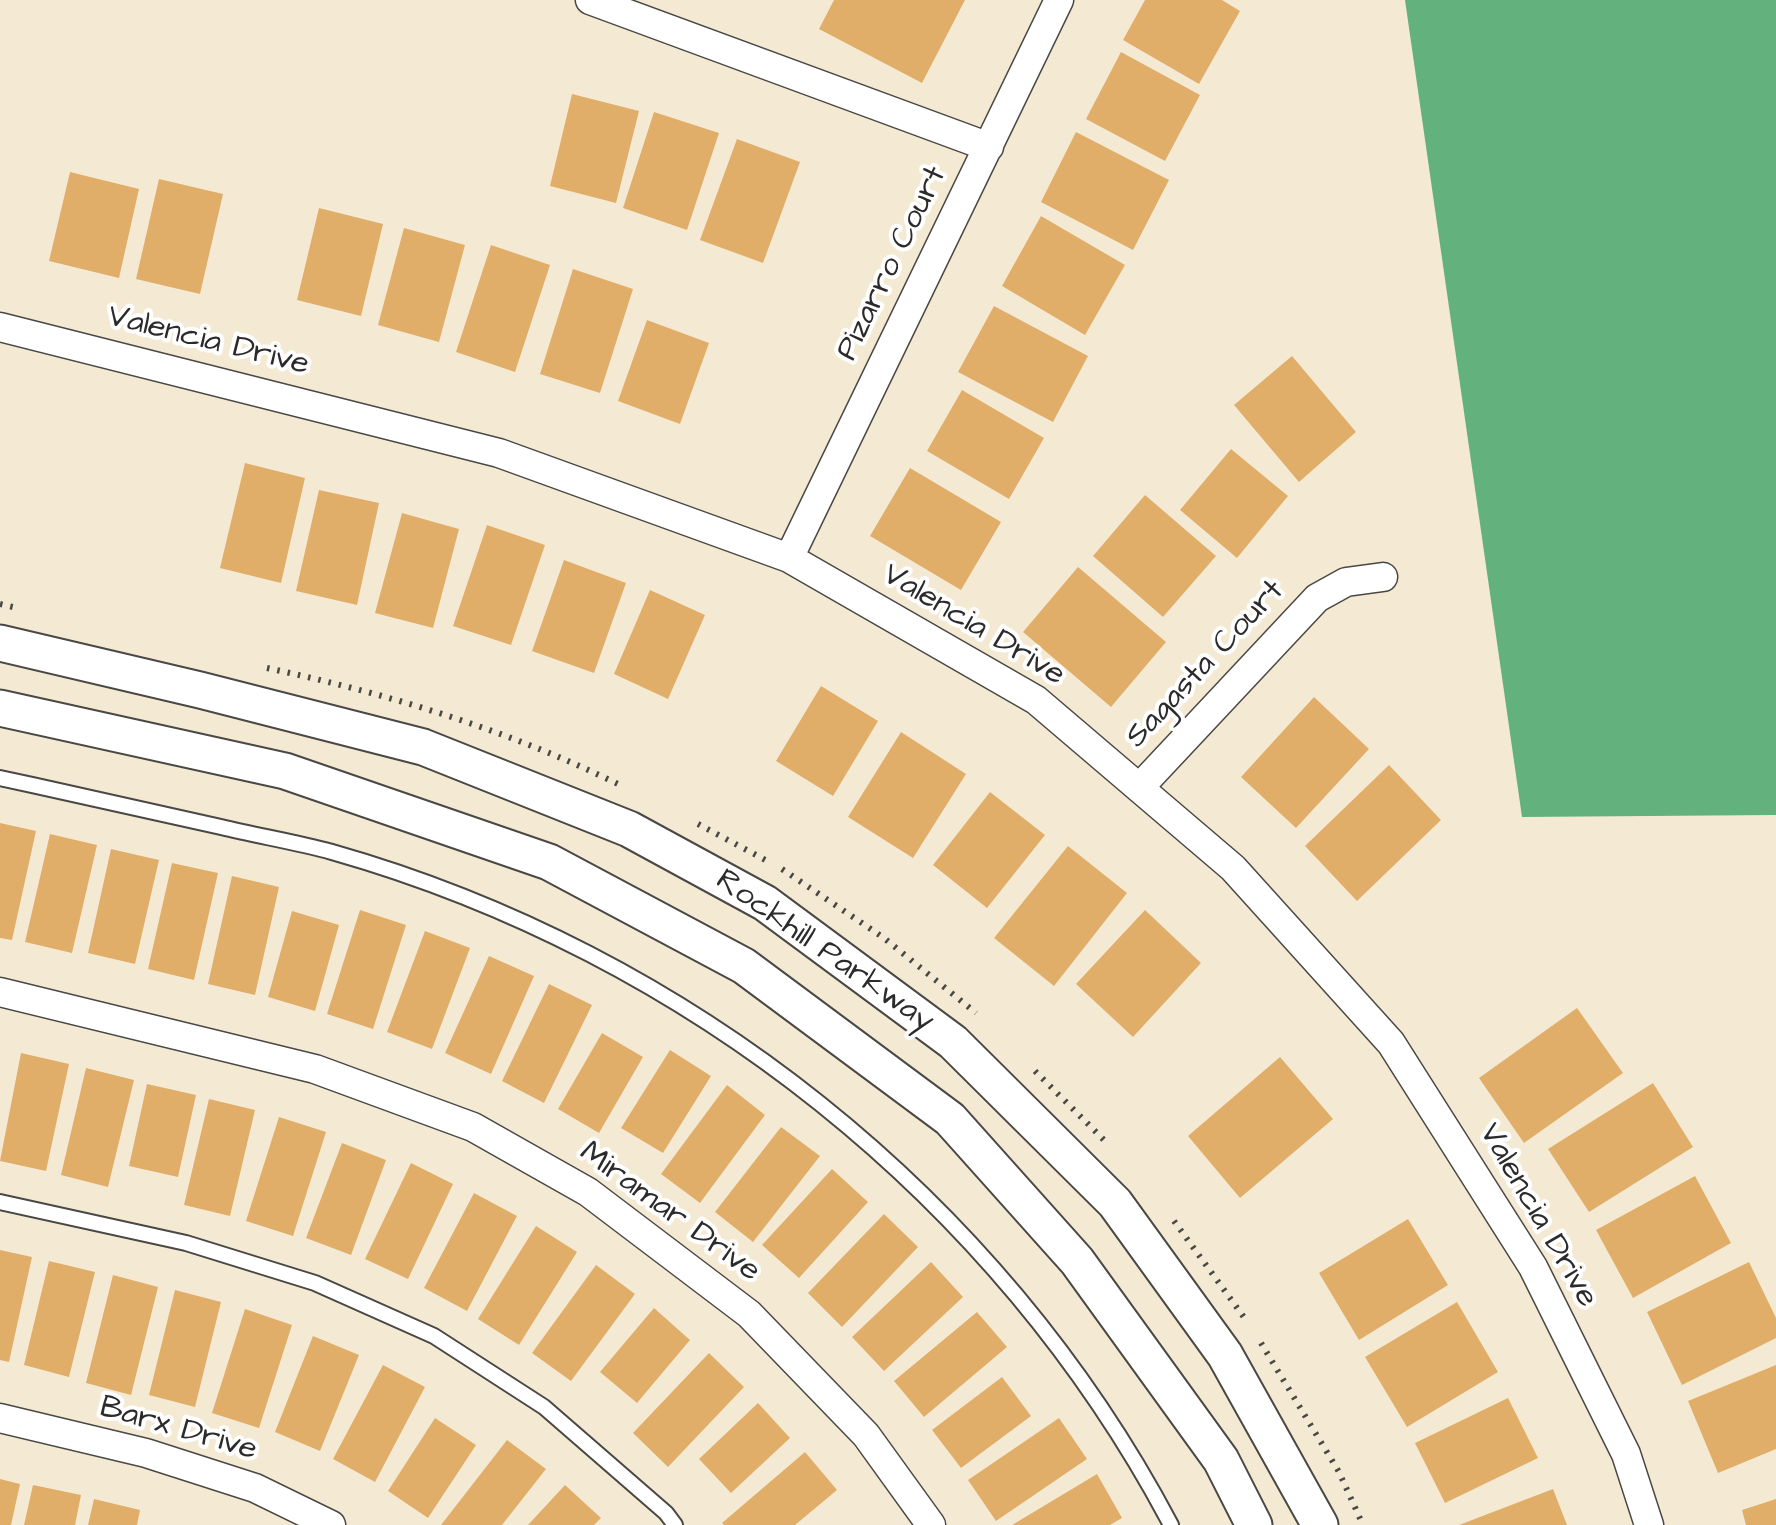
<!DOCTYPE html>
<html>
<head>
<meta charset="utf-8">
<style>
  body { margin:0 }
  canvas { display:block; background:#f4ead4 }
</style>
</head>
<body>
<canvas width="1776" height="1525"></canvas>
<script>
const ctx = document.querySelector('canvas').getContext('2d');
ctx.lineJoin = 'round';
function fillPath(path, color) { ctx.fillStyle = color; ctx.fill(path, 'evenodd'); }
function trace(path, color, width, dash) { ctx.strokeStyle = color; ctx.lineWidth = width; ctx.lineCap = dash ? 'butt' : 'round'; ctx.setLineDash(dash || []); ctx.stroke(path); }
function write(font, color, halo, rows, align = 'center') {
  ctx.font = font + ' "Architects Daughter",sans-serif'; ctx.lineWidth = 8; ctx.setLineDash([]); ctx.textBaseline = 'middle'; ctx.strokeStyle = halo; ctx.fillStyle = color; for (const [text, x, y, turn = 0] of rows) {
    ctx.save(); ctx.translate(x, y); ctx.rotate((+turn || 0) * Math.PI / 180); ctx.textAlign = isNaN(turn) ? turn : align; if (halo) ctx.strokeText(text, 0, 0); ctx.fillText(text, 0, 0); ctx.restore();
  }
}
fillPath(new Path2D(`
  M1405,0H1776V815L1522,817Z`), '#63b27d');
fillPath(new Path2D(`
  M834,0H965L922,83L819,29Z
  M1145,0H1222L1240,11L1199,84L1123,40Z
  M1121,52L1200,95L1165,161L1086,119Z
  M572,94L639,111L616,203L550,186Z
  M654,112L719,133L687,230L623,208Z
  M1076,132L1169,180L1133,250L1041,202Z
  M737,139L800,162L763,263L700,240Z
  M70,172L139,189L119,278L49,261Z
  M159,179L223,194L200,294L136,279Z
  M319,208L383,224L361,316L297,300Z
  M1041,216L1125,265L1085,335L1002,286Z
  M404,228L465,245L439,342L378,325Z
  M491,245L550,265L515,372L456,352Z
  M573,269L633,289L600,393L540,374Z
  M994,306L1088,356L1053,422L958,372Z
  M647,320L709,343L680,424L618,401Z
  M1292,356L1356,432L1299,482L1234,405Z
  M962,390L1044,438L1009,499L927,451Z
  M1231,449L1288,496L1237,558L1180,510Z
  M245,463L305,478L281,583L220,568Z
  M910,468L1001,522L961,590L870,536Z
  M319,490L379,503L357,605L296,591Z
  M1145,495L1216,556L1163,617L1093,556Z
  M402,513L459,529L433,628L375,613Z
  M487,525L545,545L511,645L453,626Z
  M564,560L626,583L594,673L532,651Z
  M1078,567L1166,642L1111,707L1023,632Z
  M650,590L705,615L668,699L614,674Z
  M821,686L878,721L833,796L776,761Z
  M1314,697L1369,749L1296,828L1241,777Z
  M901,732L966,774L913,858L848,817Z
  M1389,765L1441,820L1357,901L1305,846Z
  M990,792L1045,835L987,908L933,865Z
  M0,823L36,831L12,940L0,938Z
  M50,834L97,845L72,953L25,942Z
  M1068,846L1127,893L1054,986L994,938Z
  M111,849L159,860L135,964L88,953Z
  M172,863L218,873L194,980L148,969Z
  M232,876L279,887L255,995L208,984Z
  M360,910L406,925L373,1029L327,1014Z
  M1145,910L1201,963L1133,1037L1076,984Z
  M292,911L339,925L315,1011L268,997Z
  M425,931L470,948L432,1049L387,1032Z
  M489,956L534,976L491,1074L445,1053Z
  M549,984L592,1005L544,1103L502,1081Z
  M1577,1008L1623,1073L1524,1143L1479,1078Z
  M602,1033L643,1057L599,1133L558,1109Z
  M670,1050L711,1076L663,1153L621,1128Z
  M21,1053L69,1064L46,1171L0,1161Z
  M1280,1057L1333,1119L1240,1198L1188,1136Z
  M86,1068L134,1080L108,1187L61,1175Z
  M1653,1083L1693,1147L1589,1212L1548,1149Z
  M147,1084L196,1095L178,1177L129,1166Z
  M727,1085L765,1115L700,1203L661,1174Z
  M209,1099L255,1110L230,1216L184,1205Z
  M279,1117L326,1132L293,1236L246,1221Z
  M781,1127L820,1156L753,1242L715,1212Z
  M342,1143L386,1160L351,1255L306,1238Z
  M411,1163L453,1184L408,1279L365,1259Z
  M832,1169L868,1202L799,1278L762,1245Z
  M1695,1176L1731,1243L1633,1298L1596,1230Z
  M474,1193L517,1216L467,1311L424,1288Z
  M884,1214L918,1247L842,1327L808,1293Z
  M1408,1219L1448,1285L1359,1340L1319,1273Z
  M536,1226L577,1252L519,1345L478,1319Z
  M0,1250L32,1257L9,1362L0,1360Z
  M49,1261L95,1272L69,1377L24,1365Z
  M931,1262L963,1297L884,1371L852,1337Z
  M1749,1262L1776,1318V1338L1682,1385L1647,1312Z
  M596,1265L635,1294L571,1381L532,1353Z
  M113,1275L158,1287L131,1395L86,1383Z
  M175,1290L221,1302L195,1407L149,1395Z
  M1457,1302L1498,1372L1407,1427L1365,1357Z
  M654,1308L690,1340L637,1403L600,1372Z
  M245,1309L292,1325L259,1428L212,1413Z
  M977,1312L1007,1347L924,1417L894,1381Z
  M313,1336L359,1355L320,1451L275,1432Z
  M709,1353L744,1387L668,1467L633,1433Z
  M383,1365L425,1387L375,1482L333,1459Z
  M1776,1365V1449L1718,1473L1688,1401Z
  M1002,1377L1031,1416L961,1468L932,1430Z
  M1508,1398L1538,1458L1445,1503L1415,1443Z
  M758,1403L790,1438L731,1493L699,1459Z
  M435,1418L476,1445L428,1518L388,1491Z
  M1059,1418L1087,1459L996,1521L968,1480Z
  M507,1440L546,1469L502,1525H441Z
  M805,1452L837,1490L795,1525H724L722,1523Z
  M1097,1474L1122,1518L1110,1525H1012Z
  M0,1479L20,1484L11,1525H0Z
  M33,1485L81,1495L75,1525H24Z
  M565,1485L601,1518L594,1525H528Z
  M1553,1489L1567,1525H1459Z
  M94,1499L140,1510L137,1525H88Z
  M1776,1499V1525H1746L1742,1510Z`), '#e1ae6a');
const service = new Path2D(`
  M0,778C74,794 148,811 221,827C258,836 296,842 332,852C688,953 998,1198 1171,1525
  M0,1202L186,1243L315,1283L434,1336L544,1407L666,1513L675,1525`);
const minor = new Path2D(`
  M590,0L989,147
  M0,327L499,453L789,558L1036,700L1233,868L1391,1043L1533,1267L1626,1454L1649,1525
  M789,558L1059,0
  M1139,788L1317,598L1346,582L1383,577
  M0,992L315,1069L473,1127L588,1192L749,1314L866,1435L931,1525
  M0,1418L146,1453L255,1488L331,1525`);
const tertiary = new Path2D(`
  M0,643L200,690L423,747L629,829L765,903L953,1042L1115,1203L1225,1355L1320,1525
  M0,708L285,771L549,862L744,966L950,1119L1077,1261L1221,1460L1254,1525`);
trace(service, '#494844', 18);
trace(minor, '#494844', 31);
trace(tertiary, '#494844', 39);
trace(new Path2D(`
  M0,604L17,608
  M267,668C389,694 508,730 620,785
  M698,824L771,863
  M782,869L884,938L976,1013
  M1035,1071L1104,1140
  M1174,1221L1246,1320
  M1261,1343L1339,1472L1363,1525`), '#494844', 6, [2.5, 8]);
trace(service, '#fff', 14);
trace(minor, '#fff', 28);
trace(tertiary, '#fff', 35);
write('32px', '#2b2b2b', '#fff', [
  ["Pizarro Court",893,264,-64],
  ["Valencia Drive",208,342,14],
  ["Valencia Drive",973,626,31],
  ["Sagasta Court",1206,665,-47],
  ["Rockhill Parkway",824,952,35],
  ["Miramar Drive",669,1213,36],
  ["Valencia Drive",1537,1216,60],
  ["Barx Drive",178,1430,16]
]);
</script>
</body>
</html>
